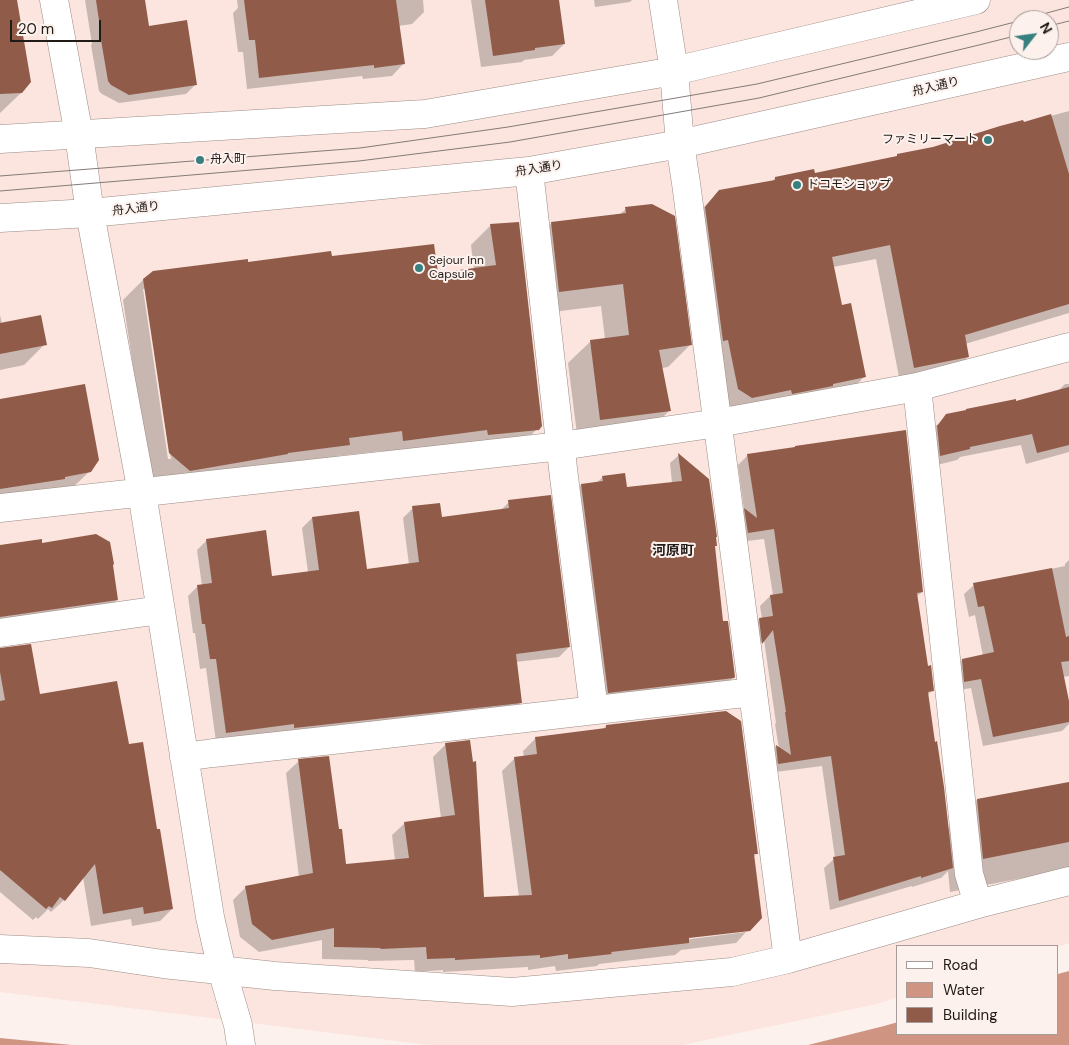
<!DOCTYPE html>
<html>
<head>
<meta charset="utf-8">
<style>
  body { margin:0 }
  #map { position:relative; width:1069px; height:1045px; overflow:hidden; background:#fdf1ed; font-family:"DM Sans",sans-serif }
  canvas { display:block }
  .legend { position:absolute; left:896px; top:945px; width:162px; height:90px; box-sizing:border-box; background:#fdf1ed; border:1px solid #a59b98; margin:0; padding:6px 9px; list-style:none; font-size:15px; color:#211b18 }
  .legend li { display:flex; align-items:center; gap:10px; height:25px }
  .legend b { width:25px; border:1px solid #a59b98 }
  .north { position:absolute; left:1009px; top:10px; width:50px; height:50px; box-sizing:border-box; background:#fdf1ed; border:1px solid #a59b98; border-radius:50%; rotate:60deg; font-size:14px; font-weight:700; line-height:20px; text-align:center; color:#211b18 }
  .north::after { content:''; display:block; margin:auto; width:18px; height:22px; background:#37807f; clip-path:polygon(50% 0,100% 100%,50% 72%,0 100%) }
  .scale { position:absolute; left:10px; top:20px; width:91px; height:22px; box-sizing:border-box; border:2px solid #211b18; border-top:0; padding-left:6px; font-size:15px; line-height:18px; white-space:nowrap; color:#211b18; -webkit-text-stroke:4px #fdf1ed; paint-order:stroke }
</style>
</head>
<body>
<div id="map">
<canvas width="1069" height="1045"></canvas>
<ul class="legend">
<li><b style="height:6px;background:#fff"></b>Road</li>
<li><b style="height:14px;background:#cf9582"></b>Water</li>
<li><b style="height:14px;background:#905b49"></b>Building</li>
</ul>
<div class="north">N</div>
<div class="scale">20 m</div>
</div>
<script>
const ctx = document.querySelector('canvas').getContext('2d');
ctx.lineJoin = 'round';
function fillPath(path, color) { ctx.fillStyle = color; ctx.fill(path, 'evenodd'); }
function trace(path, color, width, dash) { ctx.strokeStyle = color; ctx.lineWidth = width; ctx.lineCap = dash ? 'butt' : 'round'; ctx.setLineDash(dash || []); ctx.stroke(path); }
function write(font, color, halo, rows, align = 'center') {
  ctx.font = font + ' "DM Sans","Noto Sans JP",sans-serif'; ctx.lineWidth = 4; ctx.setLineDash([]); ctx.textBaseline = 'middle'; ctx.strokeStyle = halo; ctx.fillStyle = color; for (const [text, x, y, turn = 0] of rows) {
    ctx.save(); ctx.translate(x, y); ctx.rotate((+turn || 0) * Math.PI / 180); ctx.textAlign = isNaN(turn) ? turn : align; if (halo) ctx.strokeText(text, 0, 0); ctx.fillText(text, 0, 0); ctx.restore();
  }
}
fillPath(new Path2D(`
  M0,0H1069V943L1058,947L898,946V997L877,1004L682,1045H429L0,992ZM1019,20H1049V50H1019Z`), '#fbe5de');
fillPath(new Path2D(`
  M1069,971V1045H808L884,1026L898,1022V1034H1058V974Z
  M0,1038L72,1045H0Z`), '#cf9582');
fillPath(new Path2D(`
  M0,0H16L21,93L0,113Z
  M85,0H144L148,28L195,85L186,94L119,103L102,94L99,91L91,45L92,44Z
  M237,0H423L424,12L412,24L398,26L404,63L392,76L363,79L362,76L247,89L243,52H238L233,13L238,8Z
  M471,0H558L564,44L552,56L524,60L522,62L481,67Z
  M594,0H632L630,2L595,7Z
  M1069,111V313L965,344L968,357L954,371L900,382L876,259L833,267L841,306L864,377L850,391L737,411L724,403L691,222L705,206L719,191L772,182L775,178L814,175L895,158L898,155L933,148Z
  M626,209L690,345L668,367L662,368L670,410L647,433L578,442L568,363L591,341L605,339L601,306L536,314L529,246L551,224L619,215Z
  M491,225L541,425L517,449L383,461L382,451L337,456L329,464L170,490L149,473L123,300L143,280L247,263L331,257L437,274L474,269L471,245ZM143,289H145L171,459H168Z
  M0,315L2,324L45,344L24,365L0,370Z
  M1065,384H1069V452L1026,464L1021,445L960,457L957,460L929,467L935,427L947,415L1015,403L1058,391Z
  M0,400L90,471L68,492L0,506Z
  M679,455L722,623L734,677L724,687L599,701L572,494L581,485L596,483L603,477L626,488L672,483L670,463Z
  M748,455L922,592L916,597L926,667L932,690L927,696L947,830L977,800L1069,783V869L950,892L948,871L941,878L912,887V886L830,910L824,868L835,858L822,766L768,773L766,756L776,746L779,749L775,724L776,723L764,640L752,652L750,629L759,619H762L760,606L770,596L773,595L764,539L738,542L735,519L744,510L738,465Z
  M509,502L569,647L559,657L516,662L521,702L511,712L216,742L206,668L200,669L195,633H193L188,596L198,586H202L197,550L207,540L271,577L308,572L302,528L312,518L366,571L409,565L403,518L413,508L441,518L500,511Z
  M41,544L111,565L117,600L105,612L0,627V546Z
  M1069,560V676L1063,677L1069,708V724L1062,731L983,746L971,688L955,691L952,670L962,660L983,656L975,615L969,617L964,594L974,585L1065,566V564Z
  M0,649L39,695L128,746L156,831L172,909L160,921L132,926L131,919L91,926L83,877L64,900L51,912L48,909L38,919L36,917L33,920L0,892Z
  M606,726L757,853L682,938L683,940L746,932L736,943L681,950L675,955L599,964L597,966L556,971L555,966L528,970V967L443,972V970L415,972L414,960L368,961V960L322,959V940L259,952L240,937L233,900L246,887L299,877L286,773L299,761L338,831L345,865L395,860L392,835L405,823L441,818L433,757L446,744L483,899L519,897L502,771L515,758L524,757L523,751L536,738L602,730Z`), '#0003');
fillPath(new Path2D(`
  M0,0H17L31,82L22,93L0,94Z
  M96,0H145L149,26L187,20L197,85L129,95L111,85L108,81L100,34H101Z
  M244,0H396L405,64L374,68V65L259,78L255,40H249Z
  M485,0H559L565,44L535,48V50L493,56Z
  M1051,114L1069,174V304L965,335L969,357L914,368L890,245L832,257L842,305L851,303L866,377L833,384V386L792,394L791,390L752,398L738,389L728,340L723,341L705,207L719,190L775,180V177L814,169L815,173L897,156V154L933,147L1000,126L1023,120L1024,122Z
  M652,204L675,216L692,345L659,350L671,411L600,420L590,340L629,335L623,284L559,292L551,222L626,213L625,207Z
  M519,222L542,426L539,430L488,435L487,430L403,441L402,431L349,438L350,445L288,453V454L190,471L169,453L143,279L153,271L248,259V262L331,251L332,256L434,244L438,273L496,265L490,224Z
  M41,315L47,345L0,354V323Z
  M85,384L99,460L91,472L65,477V479L0,489V399Z
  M1069,387V445L1037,453L1032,434L970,447V449L940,456L937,425H938L946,414L966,410V409L1016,399V401Z
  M906,430L923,592L917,593L928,666L931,665L934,691L928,692L935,742L937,741L944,787L953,868L921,878V876L839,901L833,857L845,855L831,756L778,764L776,745L791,755L785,712H786L773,630L762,644L759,618L773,616L770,595L783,593L774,529L748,533L744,508L757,518L747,454L795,447V446Z
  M678,453L709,479L717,537H716L717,546H715L723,621H728L735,677L734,678L608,693L581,484L603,481L602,476L625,473L627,487L682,481Z
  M551,495L570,647L516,654L522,703L294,728V724L226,733L216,659H210L205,624H202L197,585L212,583L206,539L266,530L272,576L319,570L312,517L359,511L367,569L419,562L412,506L440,503L442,517L509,508L508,500Z
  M96,534L110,542L114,564L113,565L118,600L0,617V545L42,539V543Z
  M1052,568L1066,637L1069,636V661L1061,662L1069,701V722L993,737L981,679L964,682L962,659L994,652L984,606L978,607L973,583Z
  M31,644L40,694L117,681L129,744L143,742L157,829H160L173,909L144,914L143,907L103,914L95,864L65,901L60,897L52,908L49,906L46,909L0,870V701L5,700L0,672V648Z
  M726,711L741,721L758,854H754L762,918L750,931L689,938V943L611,952L612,954L568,959V954L540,958V955L455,960V958L427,959L426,947L380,949L381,948L334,947V928L272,940L252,924L245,886L313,873L298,759L329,756L339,829H342L346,864L409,858L404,822L455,815L445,743L470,740L473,762L476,761L484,897L532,895L514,757L537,754L535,737L606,728V725Z
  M1069,782V842L983,859L977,799Z`), '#905b49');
const minor = new Path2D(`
  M54,0L79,135L90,213L142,493L210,917L222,970L238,1025L241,1045
  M663,0L674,71L680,144L686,183L788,959
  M0,139L425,114L674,71L976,0
  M529,171L564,477L594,710
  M0,218L90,213L529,171L680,144L1069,57
  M917,387L969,874L978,904
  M0,508L561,446L718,423L917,387L1069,347
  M0,633L160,610
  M184,757L213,753L360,737L753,692
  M0,949L89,953L163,964L275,976L512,992L732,972L788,959L978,904L1069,881`);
trace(minor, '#9d8c86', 29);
trace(minor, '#fff', 28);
trace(new Path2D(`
  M1021,20L1069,7
  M1049,26L1069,21
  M0,176L360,148L508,127L757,84L976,32L1019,21
  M0,191L359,161L510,142L759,98L979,45L1019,35`), '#847b78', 1);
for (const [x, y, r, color] of [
  [988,140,5,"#37807f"],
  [200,160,5,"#37807f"],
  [797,185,5,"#37807f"],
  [419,268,5,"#37807f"]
]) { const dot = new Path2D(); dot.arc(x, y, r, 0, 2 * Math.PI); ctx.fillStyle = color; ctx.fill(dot); trace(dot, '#fdf1ed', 2); }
write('12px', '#211b18', '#fdf1ed', [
  ["舟入通り",936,87,-13],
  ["舟入通り",539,169,-9],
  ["舟入通り",136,209,-6]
]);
write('12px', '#211b18', '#fdf1ed', [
  ["ファミリーマート",978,140,"right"],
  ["舟入町",210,160],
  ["ドコモショップ",807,185],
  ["Sejour Inn",429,261],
  ["Capsule",429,275]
], 'left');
write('bold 14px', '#211b18', '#fdf1ed', [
  ["河原町",673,551]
]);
</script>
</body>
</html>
